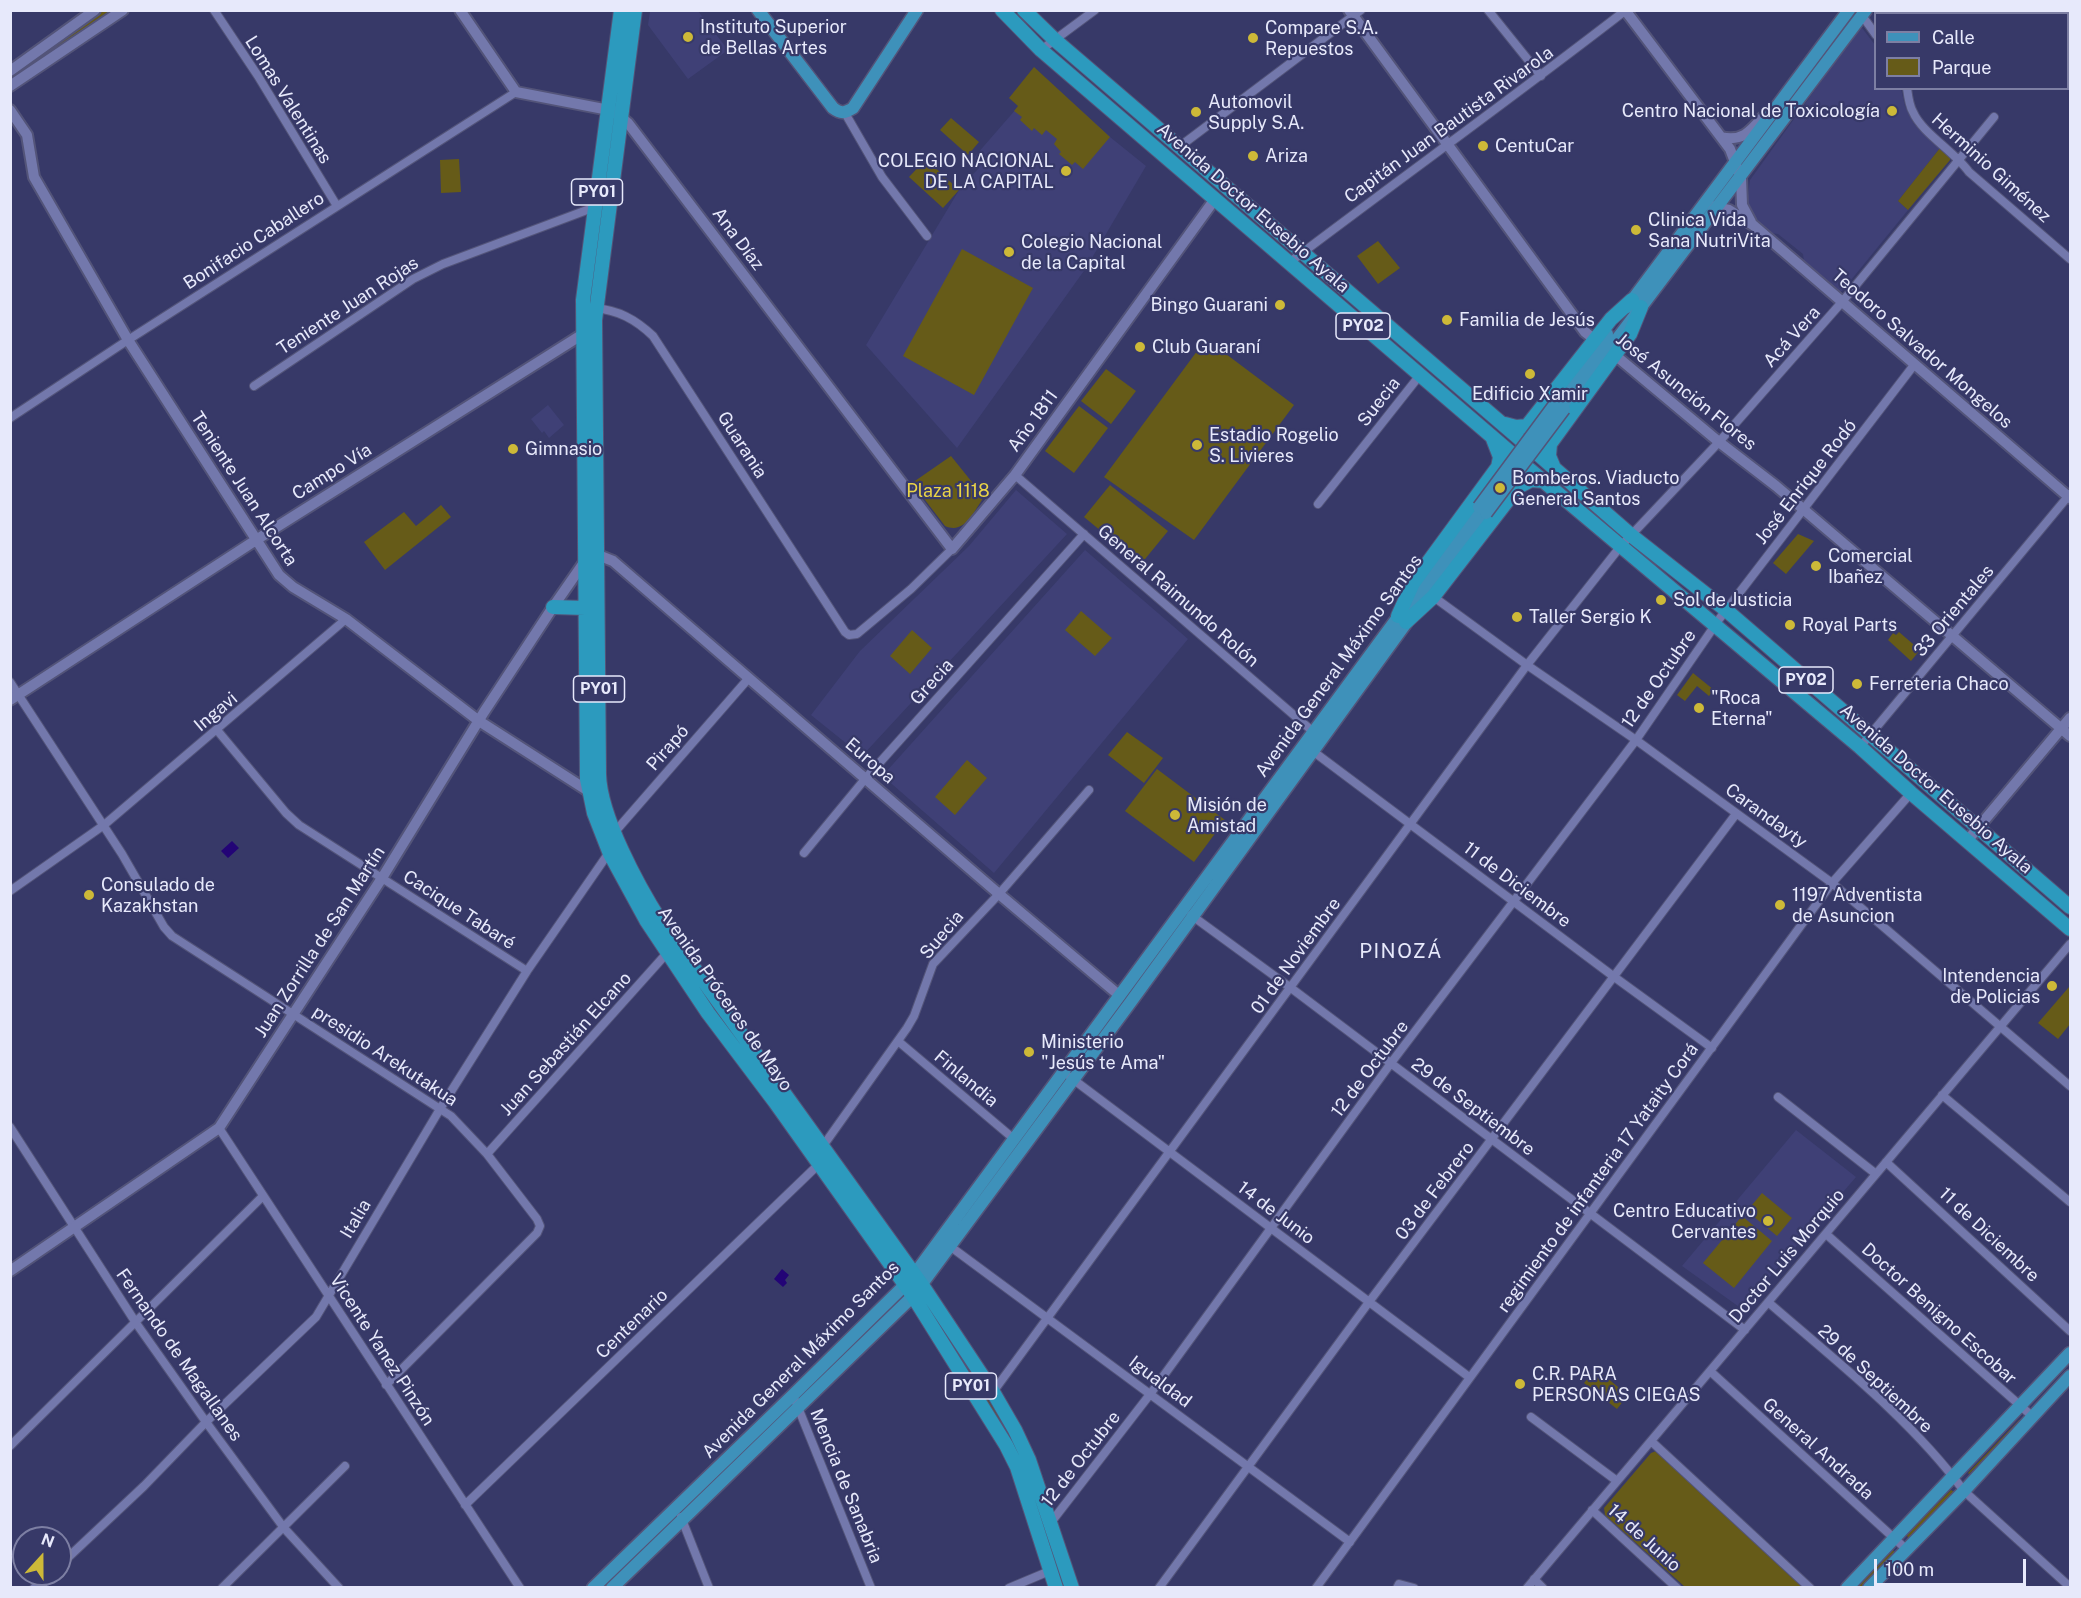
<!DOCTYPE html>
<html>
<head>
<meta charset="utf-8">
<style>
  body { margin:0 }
  #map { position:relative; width:2081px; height:1598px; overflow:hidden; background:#373968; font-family:"Public Sans",sans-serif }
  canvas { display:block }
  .frame { position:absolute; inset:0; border:12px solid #e7e9fb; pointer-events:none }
  .legend { position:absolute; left:1874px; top:12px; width:195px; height:78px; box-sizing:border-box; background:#373968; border:2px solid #7d7fa3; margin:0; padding:8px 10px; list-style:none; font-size:18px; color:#e7e9fb }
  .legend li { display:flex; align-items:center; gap:12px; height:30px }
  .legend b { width:30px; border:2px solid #7d7fa3 }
  .north { position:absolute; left:12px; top:1526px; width:60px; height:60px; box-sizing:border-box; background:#373968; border:2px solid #7d7fa3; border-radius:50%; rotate:21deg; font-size:16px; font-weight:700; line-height:24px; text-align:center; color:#e7e9fb }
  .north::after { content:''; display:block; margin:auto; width:21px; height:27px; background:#cdb938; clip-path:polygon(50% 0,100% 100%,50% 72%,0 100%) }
  .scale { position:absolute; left:1874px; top:1559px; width:152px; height:27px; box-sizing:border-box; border:3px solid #e7e9fb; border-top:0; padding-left:8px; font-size:18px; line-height:21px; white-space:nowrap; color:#e7e9fb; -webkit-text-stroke:4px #373968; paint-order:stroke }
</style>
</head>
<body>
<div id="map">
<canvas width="2081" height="1598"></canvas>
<div class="frame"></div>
<ul class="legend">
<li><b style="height:8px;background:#3e91ba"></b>Calle</li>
<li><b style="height:16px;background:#665b18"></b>Parque</li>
</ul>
<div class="north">N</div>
<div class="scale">100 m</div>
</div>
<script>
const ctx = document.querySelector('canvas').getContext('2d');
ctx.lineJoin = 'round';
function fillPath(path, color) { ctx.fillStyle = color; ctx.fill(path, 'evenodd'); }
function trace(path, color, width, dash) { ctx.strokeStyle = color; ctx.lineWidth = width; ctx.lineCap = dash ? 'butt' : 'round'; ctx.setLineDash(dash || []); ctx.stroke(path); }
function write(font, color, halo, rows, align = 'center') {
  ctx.font = font + ' "Public Sans",sans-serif'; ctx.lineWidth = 4.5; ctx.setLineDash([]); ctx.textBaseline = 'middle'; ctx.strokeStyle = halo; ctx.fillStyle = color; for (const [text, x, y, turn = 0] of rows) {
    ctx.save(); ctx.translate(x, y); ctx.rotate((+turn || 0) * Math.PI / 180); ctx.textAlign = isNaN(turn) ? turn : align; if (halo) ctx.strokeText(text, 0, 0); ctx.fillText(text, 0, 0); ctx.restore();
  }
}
fillPath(new Path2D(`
  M650,11H698L728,50L688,79L648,25Z
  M1862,28L1875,45L1876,88L1901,89L1905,106L1914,124L1940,148L1898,201L1908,210L1842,291H1839L1804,261L1803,254L1778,234L1771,233L1753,218L1747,203L1750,180L1856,33Z
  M1044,77L1110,137L1146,166L1086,268L957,448L866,345L961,187L978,169L970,162Z
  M548,405L564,425L549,438L544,431L542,433L531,419Z
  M1016,490L1067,534L862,756L811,715L860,651L969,546Z
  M1085,550L1188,639L994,873L885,778V773Z
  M1796,1130L1856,1177L1742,1309L1682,1266Z`), '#3f4076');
fillPath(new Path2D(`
  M103,11H109L11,80L10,76Z
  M1034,67L1110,137L1083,169L1075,162L1072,165L1059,154L1061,152L1054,144L1057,139L1046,130L1042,135L1034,128L1032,131L1020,120L1022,117L1014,111L1018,106L1009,98Z
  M951,118L979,142L968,155L940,130Z
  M1940,148L1950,157V160L1908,210L1898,201Z
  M459,159L461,192L441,193L440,160Z
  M926,159L959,190L943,208L909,177Z
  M1378,241L1400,268L1378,284L1357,256Z
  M962,249L1033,288L974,395L903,356Z
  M1206,339L1294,405L1194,540L1104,477Z
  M1106,369L1136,391L1111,424L1081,401Z
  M1079,406L1108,428L1074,473L1045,451Z
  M951,456L984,497C974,511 965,535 945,526L912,483Z
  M1110,485L1168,531L1141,564L1084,517Z
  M441,505L451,517L385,570L364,542L404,512L416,526Z
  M1798,534L1814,541L1786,574L1773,563Z
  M1081,611L1112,638L1095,656L1065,630Z
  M1734,625L1853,728L1734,627Z
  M912,630L932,648L910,674L890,656Z
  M1899,632L1920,650L1911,661L1888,640L1893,633L1896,635Z
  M1693,673L1714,690L1709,696L1697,686L1685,701L1677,695Z
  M1127,732L1163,758L1144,783L1108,755Z
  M967,760L987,778L955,815L935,797Z
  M1157,769L1225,820L1194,862L1125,811Z
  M2069,987L2070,989V1024L2058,1039L2038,1023Z
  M1762,1193L1792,1218L1777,1236L1747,1211Z
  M1742,1216L1772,1241L1734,1288L1703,1263Z
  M926,1303L1016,1444L1038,1507L1014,1445L925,1304Z
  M1596,1369L1628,1395L1617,1409L1584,1383Z
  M2019,1420L2021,1421L1969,1474L1968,1473Z
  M1656,1451L1658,1453L1805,1587H1685L1605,1515L1604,1508L1651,1453Z
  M1951,1490L1954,1492L1908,1538L1907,1535Z
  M1893,1550L1895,1553L1861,1587H1857Z`), '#665b18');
fillPath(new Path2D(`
  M232,841L239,848L228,858L221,851Z
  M782,1269L789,1275L785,1280L787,1283L783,1287L774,1279Z`), '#230476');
const minor = new Path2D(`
  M214,10L258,76L337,206
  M1488,10L1541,76
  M1861,14L1876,35
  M1041,50L1095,10
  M1907,88C1908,96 1909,105 1913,112C1922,133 1954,151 1969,172L2070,259
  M845,113L882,177L927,236
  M1179,147L1361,10
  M1290,262C1401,178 1515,96 1626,10
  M594,308C618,310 635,319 653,336L845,632L849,635L857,634L911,589L952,549
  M254,386L413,279L443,264L595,207
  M10,418L128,340L516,92
  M1015,475L1317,735
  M1318,504L1420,375
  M1431,595L1527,665L1636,740L1832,883L2070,1086
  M10,682L122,854L164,927L172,936L451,1116L487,1154L537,1219L540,1226L537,1233L386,1385
  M217,730L286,813L299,825L527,971
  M1860,747L2070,494
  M1310,749L1613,976L1712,1048
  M613,834L748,679
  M804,853L865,779L1084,534
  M10,891L104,825L346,619
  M1191,915L1291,988L1745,1330
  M898,1041L1014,1139
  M1070,1077L1469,1377
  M1942,1095L2070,1202
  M1778,1097L1876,1174
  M10,1127L136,1323L206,1422L284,1528L339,1588
  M219,1128L520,1588
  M823,1146L907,1028L914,1016L933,964L999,894L1089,790
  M487,1154L667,953
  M1886,1162L2070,1331
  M1826,1234L2032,1416
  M951,1247L1350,1542
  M1768,1302C1836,1361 1910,1418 1964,1491L2070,1587
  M1710,1371L1906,1549
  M993,1392L1527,665L1620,547L1719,442L1842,302L1994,117
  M793,1395L871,1588
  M1531,1417L1617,1481
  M1651,1441L1810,1588
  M10,1446L263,1196
  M465,1505L819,1164
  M1592,1510L1677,1588
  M681,1517L709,1588
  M1049,1525L1151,1393L1391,1063L1636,740L1720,618L1914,365
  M60,1565L144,1486L206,1422L316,1317L440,1109L527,971L610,851
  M1534,1579L1543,1588
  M34,1588L50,1574
  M222,1588L345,1466
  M1009,1588L1052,1570
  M1159,1588L1369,1302L1736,814
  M1316,1588L1832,883L1911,793
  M1397,1588L1399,1584L1414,1588
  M1527,1588L2070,944`);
const tertiary = new Path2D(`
  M1349,10L1585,332L1621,360L1719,442L1776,486L2070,736
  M1625,10L1730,149L1741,178L1742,205L1751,222
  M10,71L95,10
  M10,86L123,10
  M10,110L27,135L34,177L128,340L279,575L293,587L346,619L479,721L593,794
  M1721,137C1742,142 1750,132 1763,117
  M1711,206L1729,210L1753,225L2070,498
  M10,700L256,540L583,334
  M1967,841L2070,718
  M10,1271L219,1128L382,878L484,712L553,607L585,561L598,555L613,561L999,894L1120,996`);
const secondary = new Path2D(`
  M460,10L516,92L614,111L628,123L952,549L1015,475L1215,199`);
const primary = new Path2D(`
  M758,10L833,108C841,114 845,113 853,108L917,10
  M1627,307L1849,10
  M1556,403L1607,334
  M1564,409L1866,10
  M593,1588L793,1395L911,1279L1479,507
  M612,1588L913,1296L1130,1003L1486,513
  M1847,1588L2070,1353
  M1869,1588L1964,1491L2070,1376`);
const trunk = new Path2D(`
  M621,10L583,300L587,779L594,813L610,854L646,920L708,1013L775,1102L913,1296L1006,1445L1017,1467L1056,1588
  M635,10L595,320L599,774C600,816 638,886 661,922L922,1285L993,1392L1015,1430L1029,1460L1072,1588
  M1002,10L1041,50L1511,453
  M1024,10L1055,40L1521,440
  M1505,424L1516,427L1527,426L1611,319L1632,300
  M1539,455L1632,536L1726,610L2070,907
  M1554,468L1549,456L1550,444L1630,334L1641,307
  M1529,469L1860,747L1911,793L2070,929
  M553,607L585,608
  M1398,616L1413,583L1498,467L1500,457L1493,439
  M1406,622L1433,597L1518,487L1531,480L1544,481`);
trace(minor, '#535479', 10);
trace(tertiary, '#535479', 14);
trace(secondary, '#535479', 14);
trace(primary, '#535479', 15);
trace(trunk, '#535479', 16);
trace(minor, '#7378ac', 8);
trace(tertiary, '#7378ac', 10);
trace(secondary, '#7378ac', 10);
trace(primary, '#3e91ba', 12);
trace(trunk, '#2c9abe', 14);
const primaryBridge = new Path2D(`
  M1479,507L1556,403
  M1486,513L1564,409`);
trace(primaryBridge, '#535479', 15, []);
trace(primaryBridge, '#3e91ba', 12);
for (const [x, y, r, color] of [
  [688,37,6,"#cdb938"],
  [1253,38,6,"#cdb938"],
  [1892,111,6,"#cdb938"],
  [1196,112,6,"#cdb938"],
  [1483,146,6,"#cdb938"],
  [1253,156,6,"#cdb938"],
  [1066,171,6,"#cdb938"],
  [1636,230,6,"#cdb938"],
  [1009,252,6,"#cdb938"],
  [1280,305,6,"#cdb938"],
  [1447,320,6,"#cdb938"],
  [1140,347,6,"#cdb938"],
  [1530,374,6,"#cdb938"],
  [1197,445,6,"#cdb938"],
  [513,449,6,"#cdb938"],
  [1500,488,6,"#cdb938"],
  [1816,566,6,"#cdb938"],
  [1661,600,6,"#cdb938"],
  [1517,617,6,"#cdb938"],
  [1790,625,6,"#cdb938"],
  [1857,684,6,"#cdb938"],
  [1699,708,6,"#cdb938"],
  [1175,815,6,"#cdb938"],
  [89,895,6,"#cdb938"],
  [1780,905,6,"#cdb938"],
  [2052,986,6,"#cdb938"],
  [1029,1052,6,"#cdb938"],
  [1768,1221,6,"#cdb938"],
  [1520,1384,6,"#cdb938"]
]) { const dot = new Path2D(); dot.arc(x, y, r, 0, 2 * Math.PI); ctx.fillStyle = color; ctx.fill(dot); trace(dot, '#373968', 2); }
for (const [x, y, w] of [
  [597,192,51],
  [1363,326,54],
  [1806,680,54],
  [599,689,51],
  [971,1386,51]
]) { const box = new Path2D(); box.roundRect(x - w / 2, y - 13, w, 26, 4.5); ctx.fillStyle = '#373968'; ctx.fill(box); trace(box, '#e7e9fb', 1.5); }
write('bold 16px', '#e7e9fb', null, [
  ["PY01",597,192],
  ["PY02",1363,326],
  ["PY02",1806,680],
  ["PY01",599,689],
  ["PY01",971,1386]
]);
write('18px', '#e7e9fb', '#373968', [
  ["Instituto Superior",700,27],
  ["de Bellas Artes",700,48],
  ["Compare S.A.",1265,28],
  ["Repuestos",1265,49],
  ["Automovil",1208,102],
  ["Supply S.A.",1208,123],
  ["Centro Nacional de Toxicología",1880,111,"right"],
  ["CentuCar",1495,146],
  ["Ariza",1265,156],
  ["COLEGIO NACIONAL",1054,161,"right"],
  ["DE LA CAPITAL",1054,182,"right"],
  ["Clinica Vida",1648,220],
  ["Sana NutriVita",1648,241],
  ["Colegio Nacional",1021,242],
  ["de la Capital",1021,263],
  ["Bingo Guarani",1268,305,"right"],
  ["Familia de Jesús",1459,320],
  ["Club Guaraní",1152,347],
  ["Edificio Xamir",1530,394,"center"],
  ["Estadio Rogelio",1209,435],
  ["S. Livieres",1209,456],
  ["Gimnasio",525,449],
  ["Bomberos. Viaducto",1512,478],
  ["General Santos",1512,499],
  ["Comercial",1828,556],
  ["Ibañez",1828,577],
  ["Sol de Justicia",1673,600],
  ["Taller Sergio K",1529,617],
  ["Royal Parts",1802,625],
  ["Ferreteria Chaco",1869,684],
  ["\"Roca",1711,698],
  ["Eterna\"",1711,719],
  ["Misión de",1187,805],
  ["Amistad",1187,826],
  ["Consulado de",101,885],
  ["Kazakhstan",101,906],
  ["1197 Adventista",1792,895],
  ["de Asuncion",1792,916],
  ["Intendencia",2040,976,"right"],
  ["de Policias",2040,997,"right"],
  ["Ministerio",1041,1042],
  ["\"Jesús te Ama\"",1041,1063],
  ["Centro Educativo",1756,1211,"right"],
  ["Cervantes",1756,1232,"right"],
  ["C.R. PARA",1532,1374],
  ["PERSONAS CIEGAS",1532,1395]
], 'left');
write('18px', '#e7e9fb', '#373968', [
  ["Lomas Valentinas",288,100,58],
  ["Capitán Juan Bautista Rivarola",1449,125,-36],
  ["Herminio Giménez",1991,168,42],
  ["Avenida Doctor Eusebio Ayala",1253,208,41],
  ["Ana Díaz",738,239,53],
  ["Bonifacio Caballero",254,241,-33],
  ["Teniente Juan Rojas",348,306,-33],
  ["Acá Vera",1792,337,-48],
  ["Teodoro Salvador Mongelos",1922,349,41],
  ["José Asunción Flores",1686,392,39],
  ["Suecia",1379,402,-52],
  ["Año 1811",1033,421,-54],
  ["Guarania",742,445,57],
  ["Campo Vía",332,472,-32],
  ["José Enrique Rodó",1806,482,-52],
  ["Teniente Juan Alcorta",244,489,57],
  ["General Raimundo Rolón",1178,596,41],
  ["33 Orientales",1954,611,-50],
  ["Avenida General Máximo Santos",1339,666,-54],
  ["12 de Octubre",1659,679,-55],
  ["Grecia",932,682,-48],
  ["Ingavi",216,712,-40],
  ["Pirapó",668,748,-49],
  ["Europa",870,761,41],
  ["Avenida Doctor Eusebio Ayala",1936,789,41],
  ["Carandayty",1766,816,36],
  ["11 de Diciembre",1517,885,37],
  ["Cacique Tabaré",459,910,33],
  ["Suecia",942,935,-50],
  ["Juan Zorrilla de San Martín",320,942,-57],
  ["01 de Noviembre",1296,956,-54],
  ["Avenida Próceres de Mayo",725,999,55],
  ["Juan Sebastián Elcano",566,1044,-48],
  ["presidio Arekutakua",385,1056,33],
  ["12 de Octubre",1370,1069,-53],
  ["Finlandia",966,1079,40],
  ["29 de Septiembre",1473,1107,37],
  ["regimiento de infanteria 17 Yataity Corá",1598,1178,-54],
  ["03 de Febrero",1435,1191,-53],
  ["14 de Junio",1276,1213,37],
  ["Italia",356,1219,-59],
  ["11 de Diciembre",1989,1235,43],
  ["Doctor Luis Morquio",1787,1256,-50],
  ["Doctor Benigno Escobar",1939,1314,42],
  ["Centenario",632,1324,-44],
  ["Vicente Yanez Pinzón",382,1350,57],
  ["Fernando de Magallanes",179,1355,55],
  ["Avenida General Máximo Santos",801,1360,-45],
  ["29 de Septiembre",1875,1379,43],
  ["Igualdad",1160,1382,37],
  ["General Andrada",1818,1449,42],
  ["12 de Octubre",1081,1459,-52],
  ["Mencia de Sanabria",846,1486,68],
  ["14 de Junio",1644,1538,42]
]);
write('18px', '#ead447', '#373968', [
  ["Plaza 1118",948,491]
]);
ctx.letterSpacing = '1.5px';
write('20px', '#e7e9fb', '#373968', [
  ["PINOZÁ",1401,952]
]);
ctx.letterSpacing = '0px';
</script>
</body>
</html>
